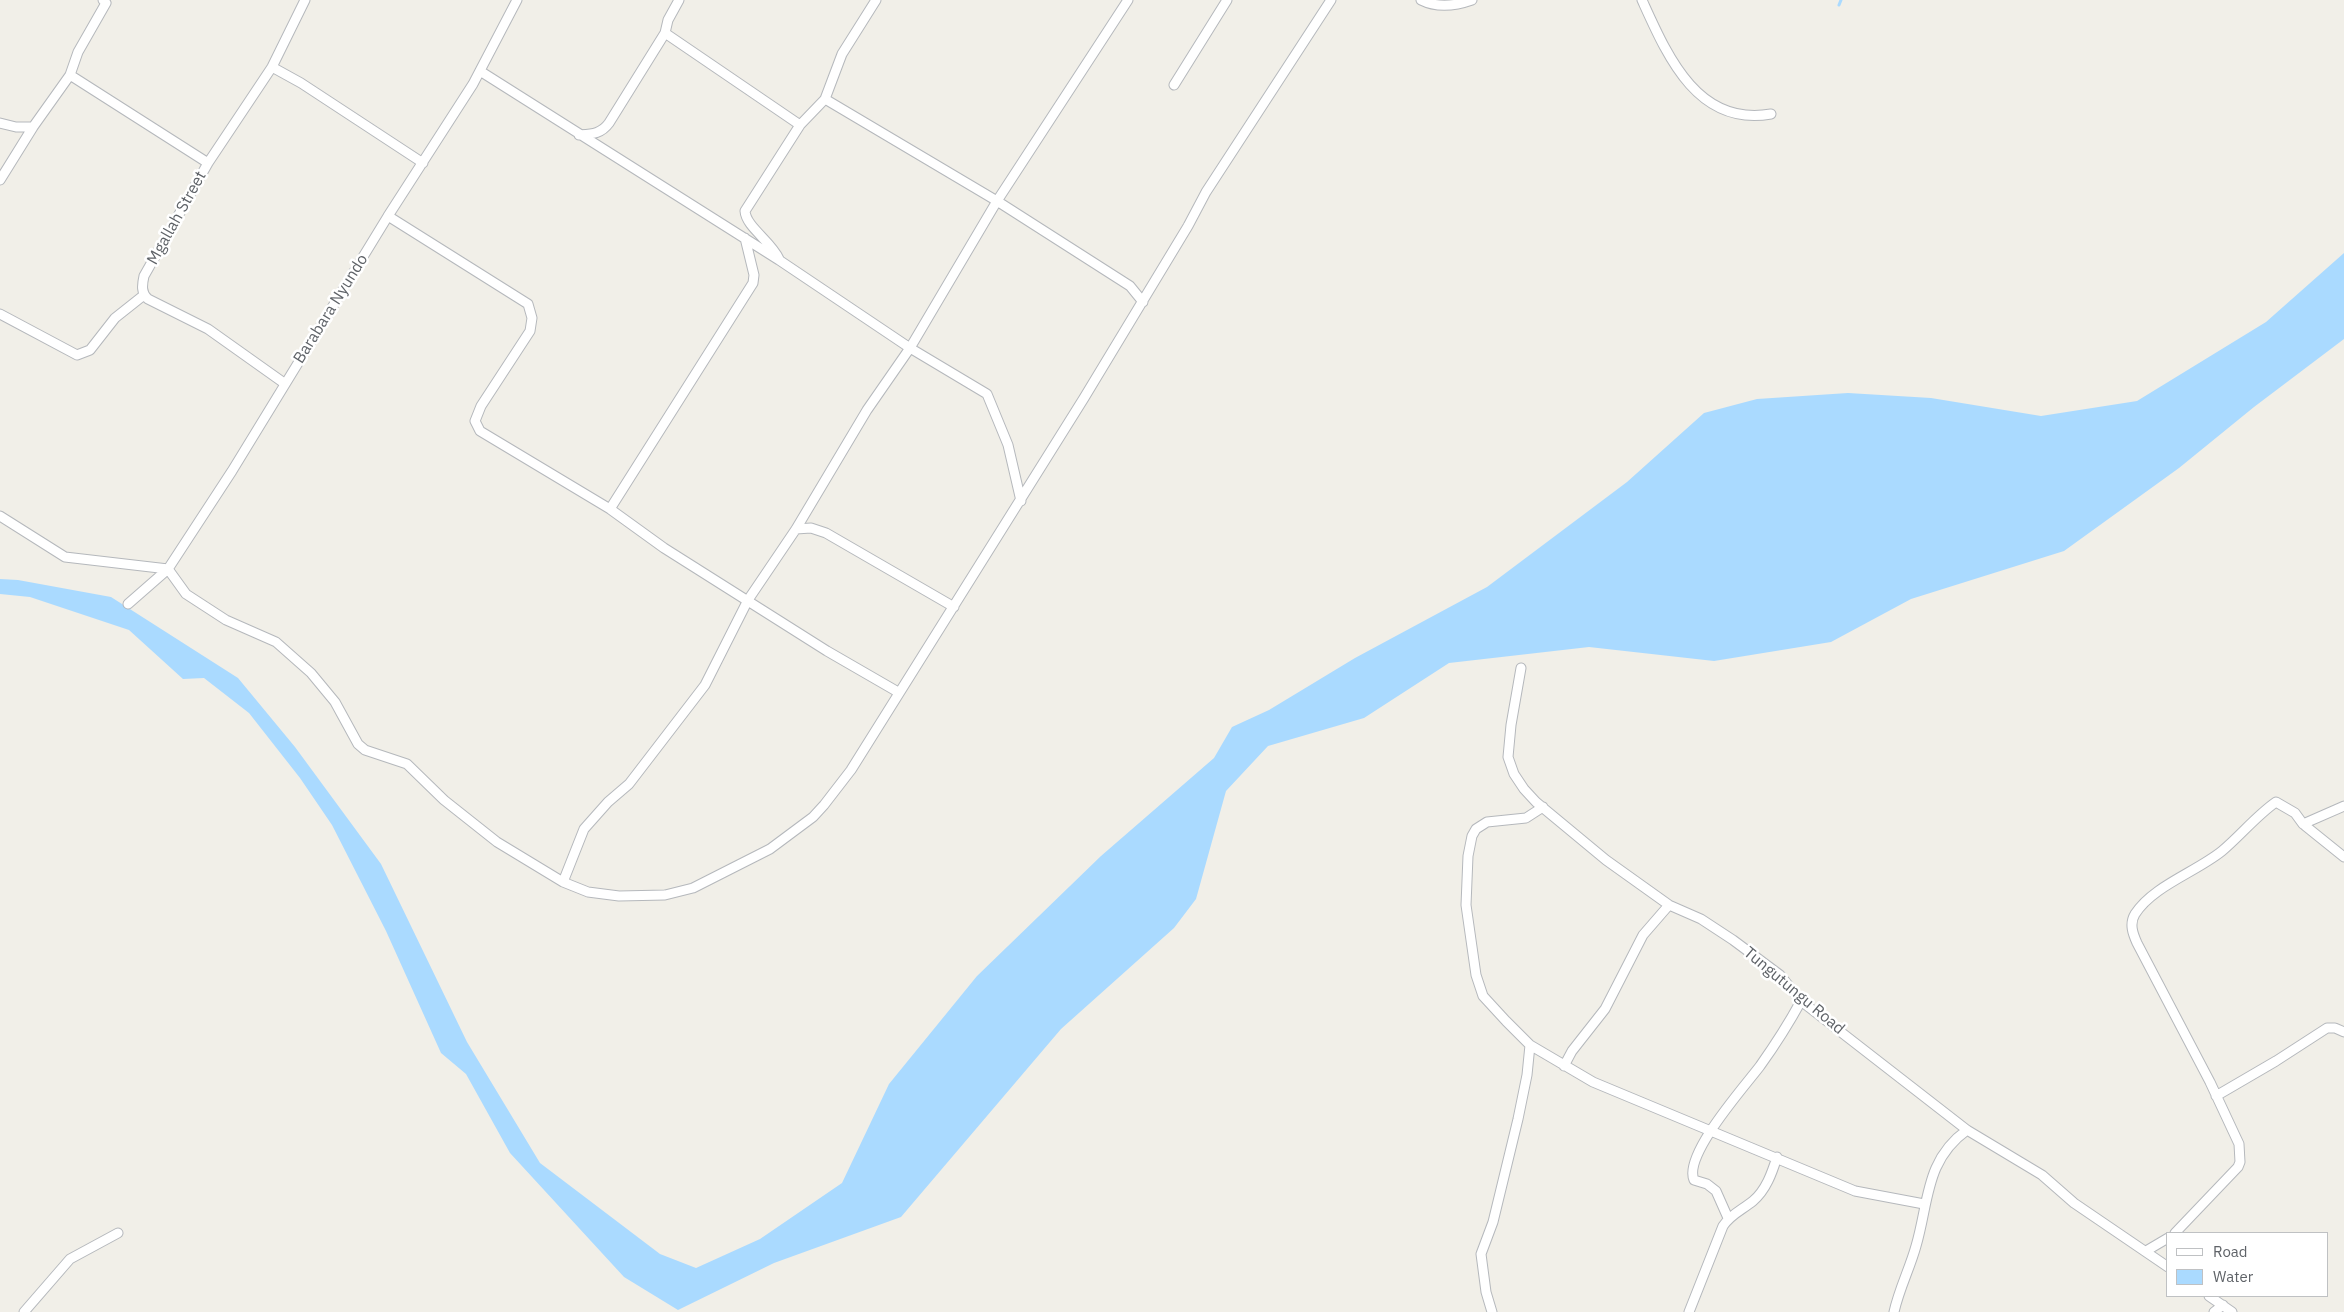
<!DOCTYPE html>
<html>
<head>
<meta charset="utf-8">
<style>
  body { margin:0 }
  #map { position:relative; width:2344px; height:1312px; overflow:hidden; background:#f1efe8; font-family:"IBM Plex Sans",sans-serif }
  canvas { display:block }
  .legend { position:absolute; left:2166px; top:1232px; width:162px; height:65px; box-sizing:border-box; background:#fff; border:1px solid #bfc1c3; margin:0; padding:6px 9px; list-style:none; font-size:15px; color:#5f6368 }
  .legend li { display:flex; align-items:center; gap:10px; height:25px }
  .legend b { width:25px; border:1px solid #bfc1c3 }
</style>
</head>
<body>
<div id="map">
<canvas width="2344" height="1312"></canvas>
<ul class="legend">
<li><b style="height:6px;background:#fff"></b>Road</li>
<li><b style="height:14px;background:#aadaff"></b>Water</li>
</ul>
</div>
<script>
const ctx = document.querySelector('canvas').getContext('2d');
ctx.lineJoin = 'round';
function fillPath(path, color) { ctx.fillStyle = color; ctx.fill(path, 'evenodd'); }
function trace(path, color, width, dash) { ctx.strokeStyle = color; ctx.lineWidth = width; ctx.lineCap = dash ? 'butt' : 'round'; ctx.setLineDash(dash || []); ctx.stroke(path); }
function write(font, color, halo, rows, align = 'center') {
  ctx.font = font + ' "IBM Plex Sans",sans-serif'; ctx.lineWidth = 5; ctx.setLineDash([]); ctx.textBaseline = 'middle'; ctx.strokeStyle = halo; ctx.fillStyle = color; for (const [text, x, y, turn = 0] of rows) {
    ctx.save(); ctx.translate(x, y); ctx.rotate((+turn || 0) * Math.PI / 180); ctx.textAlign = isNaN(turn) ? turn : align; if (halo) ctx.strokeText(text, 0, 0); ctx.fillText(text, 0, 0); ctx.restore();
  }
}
fillPath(new Path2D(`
  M2344,253V339L2254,407L2179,468L2064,551L1911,599L1831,642L1714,661L1589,647L1449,663L1364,718L1268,746L1226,791L1196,899L1174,928L1061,1029L901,1217L774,1263L678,1310L624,1277L510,1153L466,1074L441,1053L386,931L332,825L300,778L249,713L204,678L183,679L129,630L30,597L0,594V579L18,580L111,597L238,678L295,747L381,864L467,1042L540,1163L660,1254L696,1268L760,1239L842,1183L889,1084L977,976L1101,856L1214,758L1232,727L1269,710L1355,658L1487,587L1627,482L1704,413L1757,399L1848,393L1931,398L2041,416L2137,401L2266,322Z`), '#aadaff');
trace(new Path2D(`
  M1839,5L1841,0`), '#aadaff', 3);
const minor = new Path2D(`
  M1421,0C1437,8 1455,6 1472,0
  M1642,0C1667,55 1697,127 1771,114
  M665,33L800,125
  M272,67L301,83L423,163
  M480,71L779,260L910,348L987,394L1008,445L1021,501
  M70,75L208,163
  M1174,85L1227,0
  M825,99L997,201L1130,286L1143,302
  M0,123L16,127H33
  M579,135C592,134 601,134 609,123L665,33L668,20L679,0
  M0,180L33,127L70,75L78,52L106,3L103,0
  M388,216L528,304L532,318L530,331L481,406L475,421L480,431L610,509L664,548L827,651L898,692
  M779,259C771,241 746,227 745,211L800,125L825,99L842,54L876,0
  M0,314L77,355L90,350L115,318L144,295
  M284,383L208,329L148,299C141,293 142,285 144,276L208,163L272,67L305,0
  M610,509L753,283L754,275L745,238
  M0,516L65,557L168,569L186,594L226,620L276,642L311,673L335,702L358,744L365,750L407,764L444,800L497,842L563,882L588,892L619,896L665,895L693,888L770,849L813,817L824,805L851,770L1084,398L1188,226L1206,192L1331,0
  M796,529L811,528L826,533L954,607
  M128,604L168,569L232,471L388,216L473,84L517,0
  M1521,668L1511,725L1508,757L1514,774L1524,789L1536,802L1606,860L1669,905L1701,919L1733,940L1780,975L1801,1001L1967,1130L2042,1175L2074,1203L2168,1267
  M1543,807L1526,818L1487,822L1476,829L1472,836L1468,856L1466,905L1476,975L1483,996L1506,1021L1530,1045L1593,1082L1855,1191L1924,1204
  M2303,824L2344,857
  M563,882L584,829L608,802L629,784L705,685L748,600L796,529L867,410L910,348L997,201L1128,0
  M1564,1066L1572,1051L1605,1009L1643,935L1669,905
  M2216,1096L2276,1061L2327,1028H2335L2344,1032
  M1728,1218L1716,1191L1707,1184L1694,1180C1683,1155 1745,1086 1760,1066C1775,1045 1789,1023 1801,1001
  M2175,1233L2238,1167L2240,1162L2239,1144L2210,1082L2137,943C2133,934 2129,924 2135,914C2153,886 2196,872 2222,851C2240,836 2257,815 2276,802L2295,813L2303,824L2344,806
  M2146,1251L2168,1238
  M2209,1296L2232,1312
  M24,1312L70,1259L118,1233
  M1492,1312L1486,1292L1481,1254L1493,1222L1518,1119L1527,1075L1530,1045
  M1689,1312L1723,1226C1731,1214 1742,1210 1753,1201C1766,1190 1772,1173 1777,1157
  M1894,1312C1899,1289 1910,1268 1916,1246C1929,1202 1925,1160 1967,1130
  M2214,1312L2223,1305`);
trace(minor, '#b5b8bc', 11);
trace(minor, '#fff', 9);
write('16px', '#5f6368', '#fff', [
  ["Mgallah Street",177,218,-61],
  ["Barabara Nyundo",331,309,-58],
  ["Tungutungu Road",1794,991,40]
]);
</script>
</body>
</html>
